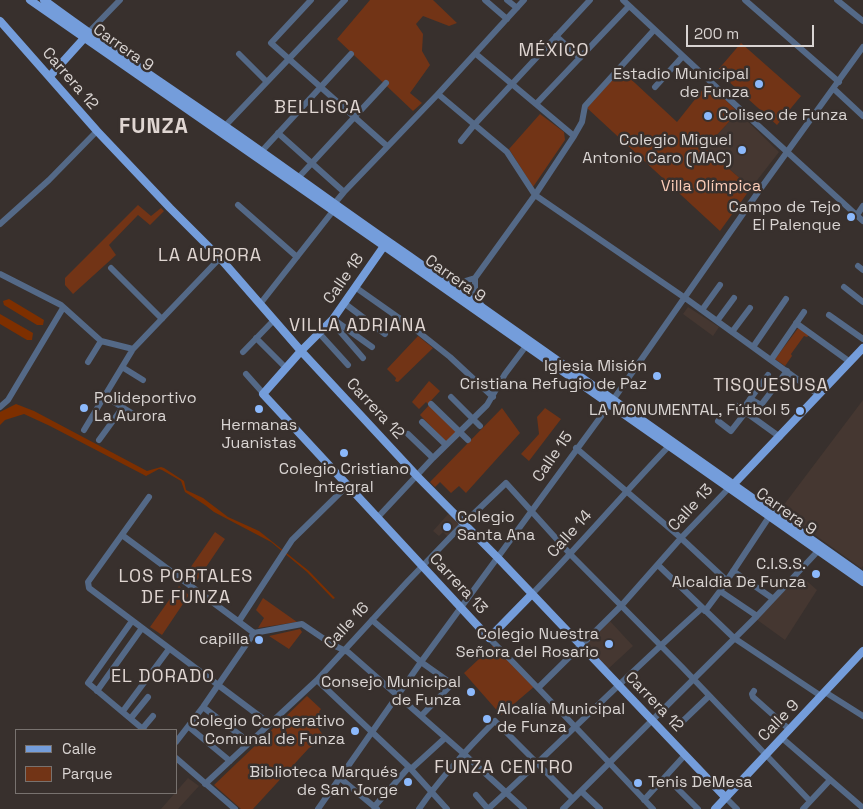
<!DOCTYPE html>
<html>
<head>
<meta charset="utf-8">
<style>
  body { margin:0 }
  #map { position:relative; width:863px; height:809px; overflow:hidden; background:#38302d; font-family:"Space Grotesk",sans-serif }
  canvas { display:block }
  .legend { position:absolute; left:15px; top:729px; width:162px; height:65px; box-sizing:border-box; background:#38302d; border:1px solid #78726f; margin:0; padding:6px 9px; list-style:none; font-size:15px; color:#d9d4d2 }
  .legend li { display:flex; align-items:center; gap:10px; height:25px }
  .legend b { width:25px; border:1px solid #78726f }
  .scale { position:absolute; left:686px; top:25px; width:128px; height:22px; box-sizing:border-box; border:2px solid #d9d4d2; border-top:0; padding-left:6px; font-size:15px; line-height:18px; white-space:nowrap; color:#d9d4d2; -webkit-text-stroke:4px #38302d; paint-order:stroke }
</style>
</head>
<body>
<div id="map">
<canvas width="863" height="809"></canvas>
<ul class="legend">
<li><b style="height:6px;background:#749ddb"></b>Calle</li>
<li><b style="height:14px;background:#723416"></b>Parque</li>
</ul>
<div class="scale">200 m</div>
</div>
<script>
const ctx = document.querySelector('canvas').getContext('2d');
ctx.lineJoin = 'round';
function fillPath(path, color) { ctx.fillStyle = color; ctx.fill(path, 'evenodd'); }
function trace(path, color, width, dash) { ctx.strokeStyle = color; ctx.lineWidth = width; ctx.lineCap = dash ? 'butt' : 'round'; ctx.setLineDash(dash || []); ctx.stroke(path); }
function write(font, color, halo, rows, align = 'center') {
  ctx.font = font + ' "Space Grotesk",sans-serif'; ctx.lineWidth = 5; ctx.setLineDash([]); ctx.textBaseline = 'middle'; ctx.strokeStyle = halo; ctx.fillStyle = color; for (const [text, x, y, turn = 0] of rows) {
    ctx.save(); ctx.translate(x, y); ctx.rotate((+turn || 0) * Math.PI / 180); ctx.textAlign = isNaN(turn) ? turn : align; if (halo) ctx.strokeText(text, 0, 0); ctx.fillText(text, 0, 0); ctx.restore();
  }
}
fillPath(new Path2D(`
  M738,112L779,152L751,188L705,148Z
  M688,307L719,327L713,336L683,314Z
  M863,400V566L861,568L780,510Z
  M449,513L460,523L448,537L443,532L439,536L433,531Z
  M800,575L817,590L785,640L756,619Z
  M609,620L633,646L608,669L585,643Z
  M188,778L199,786L178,809H161Z`), '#453731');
fillPath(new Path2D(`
  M370,0H433L457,23L449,26L423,16L416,24L423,34L422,51L430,65L410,93L422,103L413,111L337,39Z
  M741,43L801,96L777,125L717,71Z
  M621,70L677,122L708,83L738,112L705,148L751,188L720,231L587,108Z
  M540,114L564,132L565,140L533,187L509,149Z
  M138,205L151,216L161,208L164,211L150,225L138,215L109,245L116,255L73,294L65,285V278Z
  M799,327L809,335L807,337L804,336L791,354L792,356L785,366L775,359Z
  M418,336L433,348L398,382L395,381L396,378L387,369Z
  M429,381L440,391L428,404L426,402L419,409L412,402Z
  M430,404L456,432L446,442L420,415Z
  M502,408L520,433L466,493L459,486L451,493L440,482L435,487L430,482Z
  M545,408L561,419L529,461L521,454L539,434L537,417Z
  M215,532L225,539L196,582L186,574Z
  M179,586L189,595L162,635L150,627Z
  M263,598L297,622L258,628L264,618L256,610Z
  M300,629L302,632L289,649L269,636Z
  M495,644L535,686L501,715L464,673Z
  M307,696L321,709L319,712L322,717L315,724L326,739L309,748L253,809H241L214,785Z`), '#723416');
fillPath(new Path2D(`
  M9,299L44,320L43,325H37L4,305L3,301Z
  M0,314L33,333L32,340H27L0,324Z
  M16,404L34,411L147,471L161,467L164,468L184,481L186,490L203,498L228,517L259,531L309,571L335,598L333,599L307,572L271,542L214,512L205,505L185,492L181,481L162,470L159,469L146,476L50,426L24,414L5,420L0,425V412Z`), '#7d2f00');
trace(new Path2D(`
  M311,0L271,43L387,146
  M485,0L507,19
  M507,0L517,8
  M623,0L729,99L863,221
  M745,0L839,82
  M837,0L863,21
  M88,33L120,0
  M556,36L580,58
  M239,54L267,82
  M476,54L574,136
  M655,87L683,56
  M834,89L863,116
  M438,94L507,152L535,195L688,300L819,395
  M536,104L629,6
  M225,126L345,0
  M278,133L344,192
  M461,141L474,125L590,0
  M261,152L351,54
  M298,178L386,83
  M238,205L297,257
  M857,215L863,206
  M0,224L49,180L97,131
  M858,266L863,270
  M111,268L162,319
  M0,274L61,305L101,341L133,349
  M445,280L462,282L475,278
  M355,287L416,330L450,357L493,397
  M844,287L863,302
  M344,303L385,334
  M260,304L333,211L334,204L344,192L438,94L524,0
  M482,306L475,294V278L535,195L574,136L582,122L585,106L654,30
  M702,310L720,285
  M829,315L863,339
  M333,319L372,347
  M331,321L363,358
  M717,321L734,298
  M796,323L850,362
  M732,332L750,308
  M319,333L348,365
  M256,338L286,368
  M753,347L786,299
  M243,352L274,320
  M771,360L804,312
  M88,362L101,341
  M122,367L143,380
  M246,374L263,393
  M104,396L135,415
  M451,397L480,426
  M750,399L761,405L787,371
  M431,404L468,440
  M737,406L780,437
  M0,407L8,400L63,308
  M742,410L768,375
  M718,421L731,431L745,413
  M422,422L446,445
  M84,430L133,349L220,258
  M408,434L433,458
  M99,440L123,407
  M576,448L681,538L726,580
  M149,497L88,582L89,588L270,724
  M378,517L433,458L487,405L505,374L526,346
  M122,535L254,633
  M658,565L734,638L821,696
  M733,571L772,598
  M720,591L757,616
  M532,594C579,546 622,495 669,446
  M705,611L720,591L769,517
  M372,620L421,662L452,684L421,716
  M132,621L88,683L144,730
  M239,621L292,540L347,486
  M254,633L302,624L333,645L348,652L463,753L524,809
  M489,638C545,694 599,752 653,809
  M317,680L409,767L447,809
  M539,687L621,606L681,538L728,489
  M97,691L142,628
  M754,691L752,694L753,697L790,730
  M825,692L863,716
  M203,707L249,742
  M123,711L169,649
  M131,718L148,697
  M683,721L709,696
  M189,727L230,761
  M142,729L153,716
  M782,738L863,808
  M176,742L203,707L254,633
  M176,758L235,809
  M411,769L445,738
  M666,777L698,809
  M340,778L377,809
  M205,784L317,680L408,581L464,523L506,483L571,555L682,667L810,801
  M581,791L600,809
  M476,795L488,809
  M725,797L737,809
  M644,800L685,755
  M374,807L409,767
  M318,809L421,662L613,400L761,188L863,47
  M419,809C441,777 467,749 495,721L573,799
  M488,809C560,743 629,673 702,608
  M563,809L757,616L818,551
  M803,809L830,780`), '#546987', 6);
trace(new Path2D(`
  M30,0L384,246L863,582
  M44,0C103,44 164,84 225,126C286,168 346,213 408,255L863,576
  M0,21L97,131L170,208L220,258L301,351L417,476L498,558L725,797
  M50,76L87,35
  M384,246L333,319L301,351L263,394L489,638L532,594
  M730,488L863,348
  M715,809L863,651`), '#749ddb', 8);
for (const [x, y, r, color] of [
  [759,84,5,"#8cb9fc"],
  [708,116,5,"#8cb9fc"],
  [742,150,5,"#8cb9fc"],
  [851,217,5,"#8cb9fc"],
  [657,376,5,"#8cb9fc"],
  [84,408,5,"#8cb9fc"],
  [259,409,5,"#8cb9fc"],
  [800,411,5,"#8cb9fc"],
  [344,453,5,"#8cb9fc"],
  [447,527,5,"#8cb9fc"],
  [816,574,5,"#8cb9fc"],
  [259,640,5,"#8cb9fc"],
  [609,644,5,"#8cb9fc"],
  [471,692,5,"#8cb9fc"],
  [487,719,5,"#8cb9fc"],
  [355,731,5,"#8cb9fc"],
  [408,782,5,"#8cb9fc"],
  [638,783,5,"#8cb9fc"]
]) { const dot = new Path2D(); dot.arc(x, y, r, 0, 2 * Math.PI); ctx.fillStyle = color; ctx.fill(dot); trace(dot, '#38302d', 2); }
write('16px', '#d9d4d2', '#38302d', [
  ["Carrera 9",123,48,35],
  ["Carrera 12",70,79,49],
  ["Calle 18",344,279,-55],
  ["Carrera 9",455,279,35],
  ["Carrera 12",375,409,47],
  ["Calle 15",553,457,-55],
  ["Calle 13",691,508,-47],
  ["Carrera 9",786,512,35],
  ["Calle 14",570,534,-48],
  ["Carrera 13",458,584,47],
  ["Calle 16",347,626,-47],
  ["Carrera 12",654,702,46],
  ["Calle 9",779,721,-46]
]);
write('16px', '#d9d4d2', '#38302d', [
  ["Estadio Municipal",749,75],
  ["de Funza",749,93],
  ["Coliseo de Funza",718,116,"left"],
  ["Colegio Miguel",732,141],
  ["Antonio Caro (MAC)",732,159],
  ["Campo de Tejo",841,208],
  ["El Palenque",841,226],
  ["Iglesia Misión",647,367],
  ["Cristiana Refugio de Paz",647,385],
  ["Polideportivo",94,399,"left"],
  ["La Aurora",94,417,"left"],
  ["LA MONUMENTAL, Fútbol 5",790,411],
  ["Hermanas",259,426,"center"],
  ["Juanistas",259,444,"center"],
  ["Colegio Cristiano",344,470,"center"],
  ["Integral",344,488,"center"],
  ["Colegio",457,518,"left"],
  ["Santa Ana",457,536,"left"],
  ["C.I.S.S.",806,565],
  ["Alcaldia De Funza",806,583],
  ["Colegio Nuestra",599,635],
  ["Señora del Rosario",599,653],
  ["capilla",249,640],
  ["Consejo Municipal",461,683],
  ["de Funza",461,701],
  ["Alcalía Municipal",497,710,"left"],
  ["de Funza",497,728,"left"],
  ["Colegio Cooperativo",345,722],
  ["Comunal de Funza",345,740],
  ["Biblioteca Marqués",398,773],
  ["de San Jorge",398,791],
  ["Tenis DeMesa",648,783,"left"]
], 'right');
write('16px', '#fbccb8', '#38302d', [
  ["Villa Olímpica",711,187]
]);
ctx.letterSpacing = '1px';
write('18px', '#e0d6d2', '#38302d', [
  ["MÉXICO",554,51],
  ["BELLISCA",318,108],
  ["LA AURORA",210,256],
  ["VILLA ADRIANA",358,326],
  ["TISQUESUSA",771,386],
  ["LOS PORTALES",186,577],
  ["DE FUNZA",186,598],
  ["EL DORADO",163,677],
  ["FUNZA CENTRO",504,768]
]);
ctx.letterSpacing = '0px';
ctx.letterSpacing = '1px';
write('bold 21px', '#e0d6d2', '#38302d', [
  ["FUNZA",154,127]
]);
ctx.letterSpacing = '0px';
</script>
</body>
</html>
